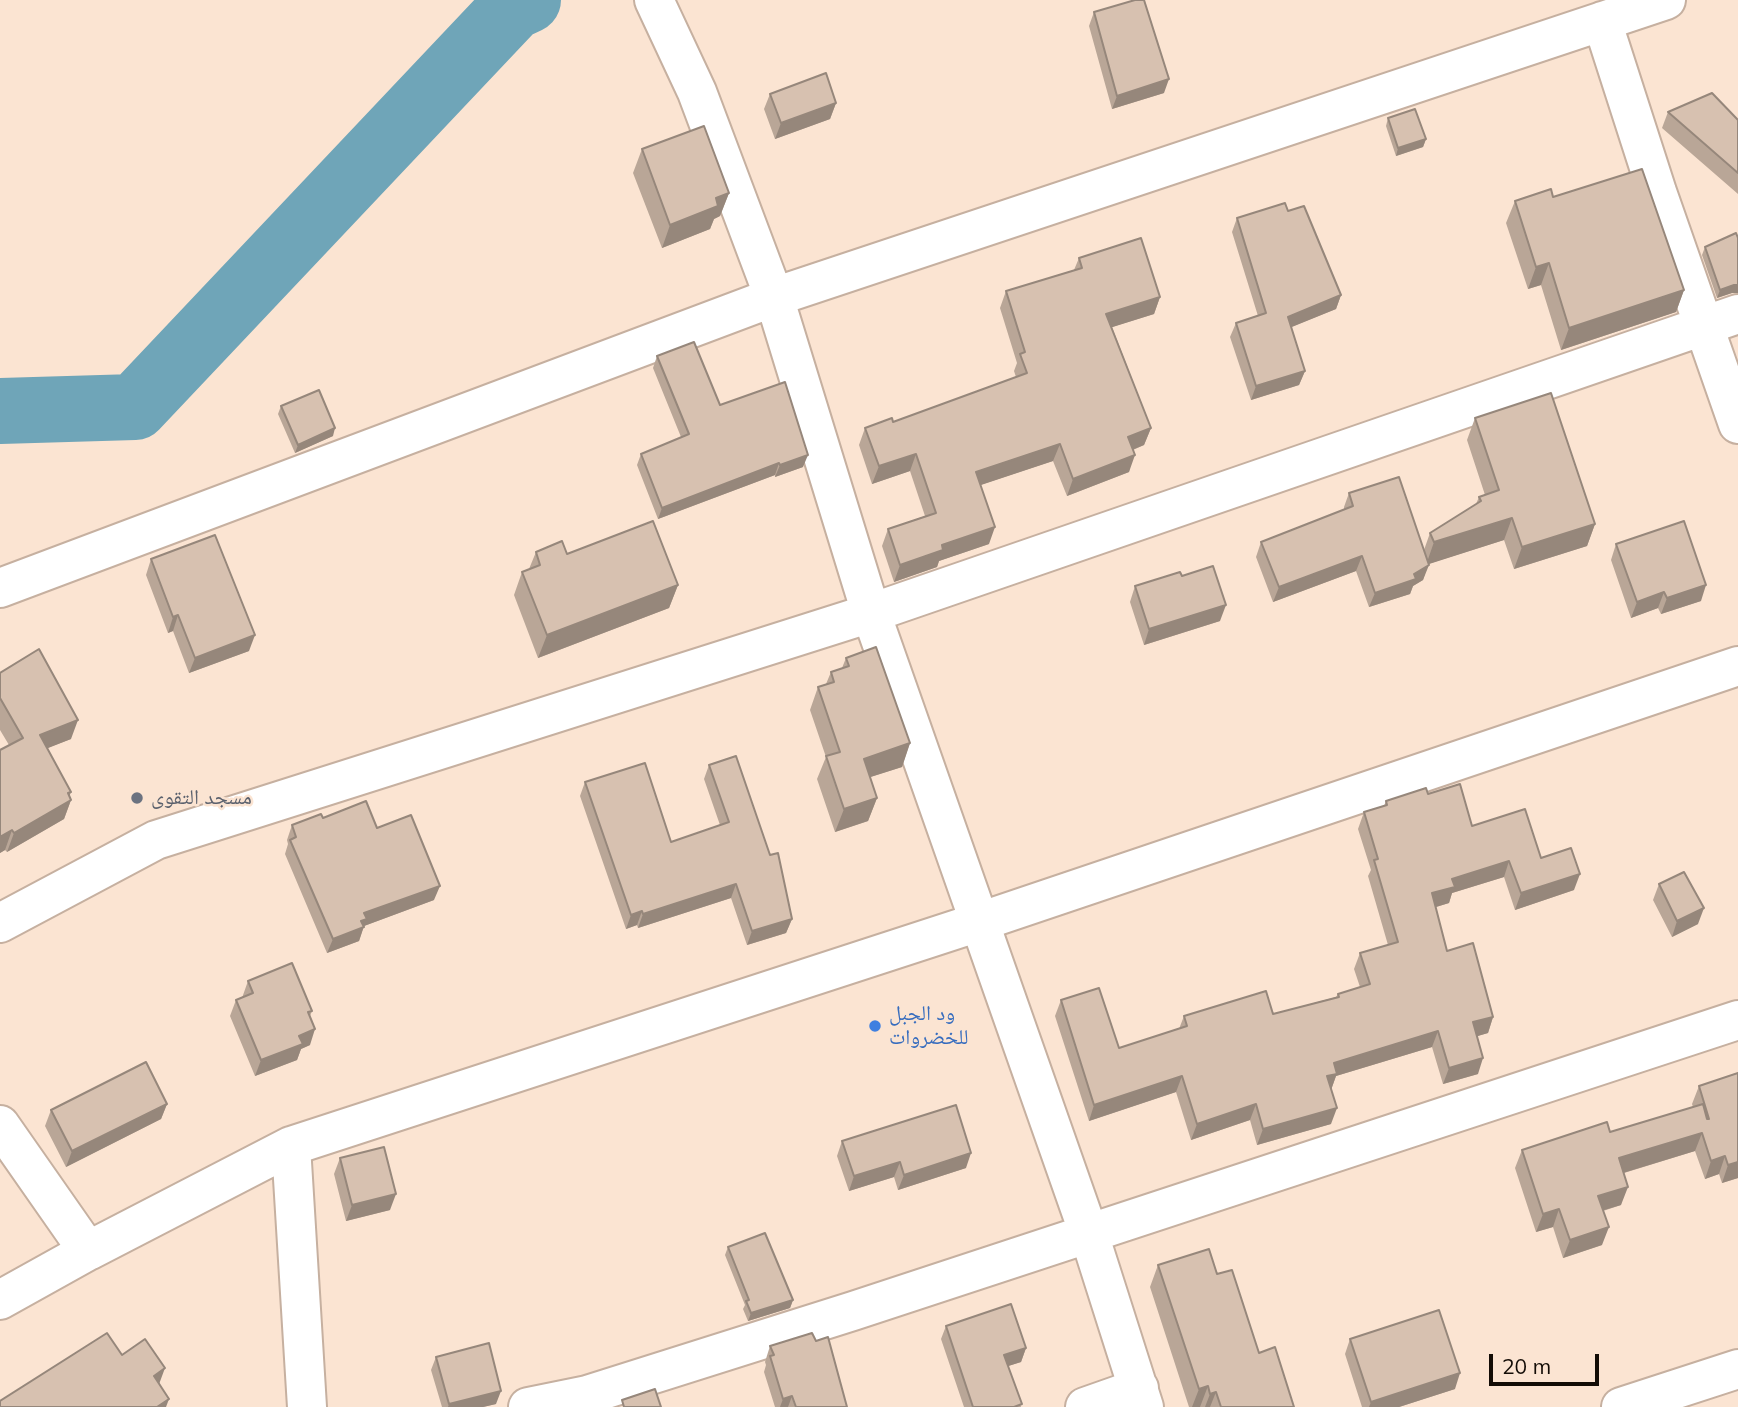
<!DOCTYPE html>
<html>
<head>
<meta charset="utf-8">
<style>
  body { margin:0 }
  #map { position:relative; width:1738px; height:1407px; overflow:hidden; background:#fbe4d2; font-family:Mulish,sans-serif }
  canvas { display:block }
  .scale { position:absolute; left:1489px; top:1354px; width:110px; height:32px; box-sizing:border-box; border:4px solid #130c06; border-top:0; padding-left:9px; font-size:21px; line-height:24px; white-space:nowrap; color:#130c06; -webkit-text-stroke:5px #fbe4d2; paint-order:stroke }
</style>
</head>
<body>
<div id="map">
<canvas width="1738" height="1407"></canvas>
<div class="scale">20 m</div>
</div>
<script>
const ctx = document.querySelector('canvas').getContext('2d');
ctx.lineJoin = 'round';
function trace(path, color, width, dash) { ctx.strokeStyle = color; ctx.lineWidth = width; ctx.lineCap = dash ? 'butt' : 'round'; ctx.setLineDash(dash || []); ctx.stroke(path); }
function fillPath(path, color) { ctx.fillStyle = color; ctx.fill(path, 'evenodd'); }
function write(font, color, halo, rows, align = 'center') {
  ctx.font = font + ' Mulish,"Noto Naskh Arabic",sans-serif'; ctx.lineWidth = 5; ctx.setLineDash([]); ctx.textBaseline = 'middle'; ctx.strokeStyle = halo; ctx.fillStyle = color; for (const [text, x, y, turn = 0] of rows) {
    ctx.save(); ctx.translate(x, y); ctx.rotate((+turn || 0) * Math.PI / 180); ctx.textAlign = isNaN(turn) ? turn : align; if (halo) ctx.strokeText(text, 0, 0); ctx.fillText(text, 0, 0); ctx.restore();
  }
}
trace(new Path2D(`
  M0,411L135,407L513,7L528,0`), '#6fa5b8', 66);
const minor = new Path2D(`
  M654,0L697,92L774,297L871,613L1089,1234L1144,1407
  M1602,21L1657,192L1738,424
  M0,588L774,297L1666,0
  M0,923L156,840L871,613L1738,314
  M0,1125L88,1251
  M291,1146L307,1407
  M0,1300L88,1251L291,1146L979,922L1738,666
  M528,1407L587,1395L853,1311L1738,1020
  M1085,1407L1139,1388
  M1621,1407L1738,1369`);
trace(minor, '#c6b0a0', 42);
trace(minor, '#fff', 38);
fillPath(new Path2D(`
  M1094,12L1164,93L1112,109L1089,26Z
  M770,94L836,103L830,119L775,139L764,109Z
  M1668,112L1738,120V194L1662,128Z
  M1388,118L1426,139L1423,147L1396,156L1386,126Z
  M642,149L729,193L720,216L714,219L710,229L662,248L633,173Z
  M1553,197L1684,290L1676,312L1561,350L1541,285L1528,289L1506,223L1515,201Z
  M1237,218L1341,295L1336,309L1291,327L1305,371L1299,385L1251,400L1230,337L1236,323L1258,316L1232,232Z
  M1705,247L1732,293L1717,298L1702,255Z
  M1079,258L1160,297L1154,314L1112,327L1151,428L1144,445L1133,450L1129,472L1067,496L1053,461L980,485L989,544L939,561L937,567L894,582L882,546L888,529L925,516L910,471L872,484L859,445L865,428L893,422L1016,377L1014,371L1017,363L1000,308L1006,291L1074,270Z
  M657,356L720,405L803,467L775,477V475L658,519L637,465L641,454L681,437L653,368Z
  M281,406L333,436L295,453L278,414Z
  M1475,418L1595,524L1587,546L1514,569L1504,540L1428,564L1423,580L1413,586L1410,594L1369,607L1356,571L1273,602L1256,557L1261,542L1344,510V507L1349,493L1424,550L1430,533L1476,504L1479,497L1485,495L1467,440Z
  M1616,544L1701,601L1661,614L1658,608L1631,618L1611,560Z
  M536,552L567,554L678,585L669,608L538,658L514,595L522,572L529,569Z
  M151,559L249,651L189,673L173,631L168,633L146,575Z
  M1135,586L1220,621L1144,645L1130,602Z
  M846,658L910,743L902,767L870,777L877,798L868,821L835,832L817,779L826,757L810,710L818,687L826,684L831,672L842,668Z
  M0,673L71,739L47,748L71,800L64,819L7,852L5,850L0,853V750L9,745L0,730Z
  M709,765L792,919L786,933L747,945L731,898L638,928L637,925L626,929L580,796L585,782L671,842L720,825L704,779Z
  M1428,794L1472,826L1541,858L1574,890L1515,910L1504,877L1452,893L1449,903L1436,907L1447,951L1493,1017L1488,1033L1477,1036L1478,1074L1443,1084L1432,1047L1336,1076L1331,1090V1124L1257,1145L1250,1120L1191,1140L1176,1092L1089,1121L1055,1016L1061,1000L1119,1048L1179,1029L1184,1016L1273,1014L1336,997L1338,994L1360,987L1354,969L1360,953L1388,945L1368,876L1371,870L1358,829L1364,812L1384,806L1386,801Z
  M323,818L377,828L434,900L364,926L359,941L327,953L285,854L288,844L287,840L292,825Z
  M1659,884L1698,924L1672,937L1653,900Z
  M248,981L312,1011L310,1016V1045L301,1049L297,1060L255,1076L230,1016L236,1000L242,998Z
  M1738,1073V1178L1722,1183L1719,1174L1705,1179L1695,1151L1624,1173L1621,1205L1603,1211L1602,1245L1563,1258L1553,1227L1536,1232L1515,1168L1522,1150L1610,1132L1693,1107L1692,1104L1699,1086Z
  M167,1104L161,1119L66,1167L45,1126L51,1110Z
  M842,1141L966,1168L898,1190L894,1177L849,1191L837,1156Z
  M340,1158L390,1210L346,1221L334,1174Z
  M728,1247L793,1300L790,1308L748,1321L743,1309L745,1305L725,1255Z
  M1158,1265L1217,1274L1259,1353L1294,1407H1189L1150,1287Z
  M946,1326L1026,1348L1021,1362L1008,1366L1021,1407H964L941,1339Z
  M1350,1339L1455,1389L1399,1407H1362L1345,1354Z
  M770,1346L847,1407H775L764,1372L766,1365L765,1362Z
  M436,1357L496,1404L483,1407H442L431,1370Z`), '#b9a697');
fillPath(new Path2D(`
  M1169,79L1164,93L1112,109L1117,96Z
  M836,103L830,119L775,139L781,123Z
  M1426,139L1423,147L1396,156L1398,148Z
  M729,193L720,216L714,219L710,229L662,248L670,225L716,198Z
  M1549,263L1541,285L1528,289L1536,267Z
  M1734,285H1738V293H1732L1717,298L1720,290Z
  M1684,290L1676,312L1561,350L1569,328Z
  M1341,295L1336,309L1282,331L1288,317Z
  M1160,297L1154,314L1100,331L1106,314Z
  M1305,371L1299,385L1251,400L1256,386Z
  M335,428L333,436L295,453L298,445Z
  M1151,428L1144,445L1122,454L1128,437Z
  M1060,444L1053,461L969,489L976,472Z
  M916,454L910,471L872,484L879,466Z
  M808,455L803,467L775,477L780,465Z
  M1135,455L1129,472L1067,496L1073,479Z
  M779,463L775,475L658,519L662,508Z
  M1512,518L1504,540L1426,565L1434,542Z
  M1595,524L1587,546L1514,569L1522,547Z
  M995,527L989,544L939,561L937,567L894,582L900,565L942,545Z
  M1362,556L1356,571L1273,602L1279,587Z
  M1429,565L1423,580L1413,586L1410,594L1369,607L1375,593L1414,574Z
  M678,585L669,608L538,658L547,635Z
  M1706,585L1701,601L1661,614L1667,598Z
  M1664,592L1658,608L1631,618L1637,602Z
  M1226,605L1220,621L1144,645L1149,629Z
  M178,615L173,631L168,633L173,617Z
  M255,635L249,651L189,673L195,658Z
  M78,720L71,739L33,754L40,735Z
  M910,743L902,767L855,782L864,759Z
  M71,792L67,802L71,800L64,819L7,852L14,833Z
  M877,798L868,821L835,832L844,809Z
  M12,830L5,850L0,853V837Z
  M1509,861L1504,877L1452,893L1449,903L1426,910L1432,893L1452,879Z
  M1580,874L1574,890L1515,910L1521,893Z
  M736,884L731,898L638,928L643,914Z
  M440,886L434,900L364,926L359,941L327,953L333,939L364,913Z
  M1704,908L1698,924L1672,937L1677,921Z
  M642,911L637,925L626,929L631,915Z
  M792,919L786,933L747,945L752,931Z
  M1493,1017L1488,1033L1468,1039L1473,1022Z
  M315,1029L310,1045L301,1049L297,1060L255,1076L261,1060L299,1036Z
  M1438,1031L1432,1047L1336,1076L1331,1090L1327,1076L1334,1063Z
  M1483,1058L1478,1074L1443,1084L1449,1068Z
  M1182,1076L1176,1092L1089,1121L1094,1105Z
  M167,1104L161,1119L66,1167L72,1151Z
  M1256,1104L1250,1120L1191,1140L1197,1124Z
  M1337,1108L1331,1124L1257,1145L1263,1129Z
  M1702,1133L1695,1151L1613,1176L1619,1158Z
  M971,1153L966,1168L898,1190L904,1175Z
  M1725,1156L1719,1174L1705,1179L1711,1161Z
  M900,1162L894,1177L849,1191L854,1176Z
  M1738,1162V1178L1722,1183L1728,1165Z
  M1628,1187L1621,1205L1591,1214L1598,1196Z
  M396,1194L390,1210L346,1221L352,1205Z
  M1559,1209L1553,1227L1536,1232L1543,1214Z
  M1609,1227L1602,1245L1563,1258L1570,1240Z
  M793,1300L790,1308L748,1321L751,1313Z
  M1026,1348L1021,1362L999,1369L1004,1355Z
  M165,1368L158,1387L154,1376Z
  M1460,1373L1455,1389L1399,1407H1369L1371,1402Z
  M1208,1386L1200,1407H1192L1199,1389Z
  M501,1391L496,1404L483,1407H448L449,1404Z
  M1216,1392L1210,1407H1205L1210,1394Z
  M792,1396L788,1407H780L783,1399Z
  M169,1399L166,1407H157Z`), '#96877b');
const building = new Path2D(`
  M1135,0H1144L1169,79L1117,96L1094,12Z
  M826,73L836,103L781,123L770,94Z
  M1712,93L1738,120V173L1668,112Z
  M1415,109L1426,139L1398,148L1388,118Z
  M704,126L729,193L716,198L718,206L670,225L642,149Z
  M1642,169L1684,290L1569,328L1549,263L1536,267L1515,201L1551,189L1553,197Z
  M1285,203L1288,211L1304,206L1341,295L1288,317L1305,371L1256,386L1236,323L1266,313L1237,218Z
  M1736,233L1738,238V285H1734L1720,290L1705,247Z
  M1141,238L1160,297L1106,314L1151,428L1128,437L1135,455L1073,479L1060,444L976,472L995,527L942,545L943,550L900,565L888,529L936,513L916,454L879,466L865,428L892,418L893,422L1027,373L1020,354L1025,352L1006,291L1082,268L1079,258Z
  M694,342L720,405L785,382L808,455L780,465L779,463L662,508L641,454L689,434L657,356Z
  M319,390L335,428L298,445L281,406Z
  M1551,393L1595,524L1522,547L1512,518L1434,542L1430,533L1481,501L1479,497L1499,490L1475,418Z
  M1399,477L1429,565L1414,574L1416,579L1375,593L1362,556L1279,587L1261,542L1353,506L1349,493Z
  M653,521L678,585L547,635L522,572L540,565L536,552L562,541L567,554Z
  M1684,521L1706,585L1667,598L1664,592L1637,602L1616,544Z
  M215,535L255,635L195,658L178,615L173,617L151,559Z
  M1213,566L1226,605L1149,629L1135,586L1180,572L1182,576Z
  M876,647L910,743L864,759L877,798L844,809L826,756L840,752L818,687L834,682L831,672L849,666L846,658Z
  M39,649L78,720L40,735L71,792L68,793L71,800L14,833L12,830L0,837V750L23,738L0,698V673Z
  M736,756L770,855L778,853L792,919L752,931L736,884L643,914L642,911L631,915L585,782L645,763L671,842L729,822L709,765Z
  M1460,784L1472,826L1525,809L1541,858L1571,848L1580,874L1521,893L1509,861L1452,879L1455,887L1432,893L1447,951L1473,943L1493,1017L1473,1022L1483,1058L1449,1068L1438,1031L1334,1063L1337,1074L1327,1076L1337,1108L1263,1129L1256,1104L1197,1124L1182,1076L1094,1105L1061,1000L1099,988L1119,1048L1187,1026L1184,1016L1266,991L1273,1014L1339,997L1338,994L1370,984L1360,953L1398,942L1374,860L1378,859L1364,812L1387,805L1386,801L1426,788L1428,794Z
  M366,801L377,828L411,815L440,886L364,913L367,919L361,921L364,927L333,939L290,840L296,837L292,825L321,814L323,818Z
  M1684,872L1704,908L1677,921L1659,884Z
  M292,963L312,1011L308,1012L315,1029L299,1036L303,1044L261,1060L236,1000L253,993L248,981Z
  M146,1062L167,1104L72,1151L51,1110Z
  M1738,1073V1162L1728,1165L1725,1156L1711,1161L1702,1133L1619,1158L1628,1187L1598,1196L1609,1227L1570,1240L1559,1209L1543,1214L1522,1150L1607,1122L1610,1132L1703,1104L1707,1119H1709L1699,1086Z
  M956,1105L971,1153L904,1175L900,1162L854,1176L842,1141Z
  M384,1147L396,1194L352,1205L340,1158Z
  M765,1233L793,1300L751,1313L746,1301L749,1300L728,1247Z
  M1209,1249L1217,1274L1232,1270L1259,1353L1275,1347L1294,1407H1221L1216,1392L1210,1394L1208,1386L1199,1389L1158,1265Z
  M1011,1304L1026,1348L1004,1355L1022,1404L1014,1407H973L946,1326Z
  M1439,1310L1460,1373L1371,1402L1350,1339Z
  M107,1333L122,1355L145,1339L165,1368L154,1376L169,1399L157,1407H0V1401Z
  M812,1333L816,1341L828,1337L847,1407H796L792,1396L783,1399L770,1356L774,1355L770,1346Z
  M489,1343L501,1391L449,1404L436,1357Z
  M655,1389L661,1407H624L622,1400Z`);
fillPath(building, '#d7c1b0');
trace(building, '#96877b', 2);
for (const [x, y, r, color] of [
  [137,798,7,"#6b7280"],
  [875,1026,7,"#3f7fe0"]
]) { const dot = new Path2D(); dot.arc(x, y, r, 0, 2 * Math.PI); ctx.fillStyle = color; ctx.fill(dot); trace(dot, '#fbe4d2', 2.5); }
write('21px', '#5b616d', '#fbe4d2', [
  ["مسجد التقوى",151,798]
], 'left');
write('21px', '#366cbe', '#fbe4d2', [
  ["ود الجبل",889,1014],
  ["للخضروات",889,1038]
], 'left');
</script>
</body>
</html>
